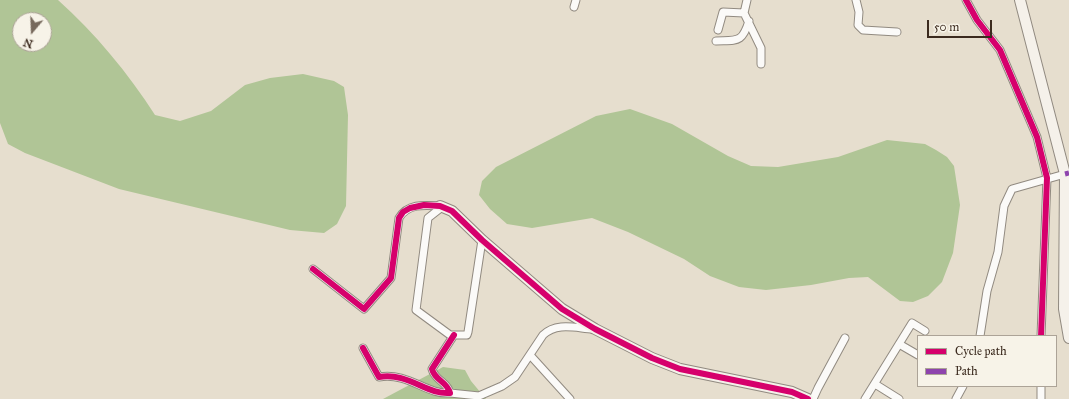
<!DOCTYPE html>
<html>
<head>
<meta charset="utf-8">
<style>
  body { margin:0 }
  #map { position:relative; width:1069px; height:399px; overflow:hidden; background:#e6dece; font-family:"IM FELL Great Primer",serif }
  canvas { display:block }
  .legend { position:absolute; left:917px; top:335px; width:140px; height:52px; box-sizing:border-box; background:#f7f3e8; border:1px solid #aca397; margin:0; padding:5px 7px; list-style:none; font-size:12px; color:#3b2a1e }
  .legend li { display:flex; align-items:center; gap:8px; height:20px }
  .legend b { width:20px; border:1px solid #aca397 }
  .north { position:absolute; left:12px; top:12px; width:40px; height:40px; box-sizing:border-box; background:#f7f3e8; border:1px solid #aca397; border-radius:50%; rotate:199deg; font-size:11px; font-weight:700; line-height:16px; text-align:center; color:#3b2a1e }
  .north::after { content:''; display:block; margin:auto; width:14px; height:18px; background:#77695c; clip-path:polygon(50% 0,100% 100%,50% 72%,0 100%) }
  .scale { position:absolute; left:927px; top:20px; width:65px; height:18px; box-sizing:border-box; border:2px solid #3b2a1e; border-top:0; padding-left:5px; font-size:12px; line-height:14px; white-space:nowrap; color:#3b2a1e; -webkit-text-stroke:3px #f7f3e8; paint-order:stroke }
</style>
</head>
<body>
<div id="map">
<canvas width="1069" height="399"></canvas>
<ul class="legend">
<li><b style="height:5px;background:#d6006c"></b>Cycle path</li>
<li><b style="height:5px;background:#8e44ad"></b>Path</li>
</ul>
<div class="north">N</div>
<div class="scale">50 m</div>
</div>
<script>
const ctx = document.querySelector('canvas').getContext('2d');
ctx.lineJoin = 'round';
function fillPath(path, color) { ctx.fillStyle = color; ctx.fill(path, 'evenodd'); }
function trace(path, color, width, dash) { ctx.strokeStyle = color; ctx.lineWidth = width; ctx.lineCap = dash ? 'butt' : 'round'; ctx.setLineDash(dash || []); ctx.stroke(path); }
fillPath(new Path2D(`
  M0,0H58C95,33 128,73 155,115L180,121L211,111L245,85L270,78L303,74L334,81L344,87L348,115L346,206L337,224L324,233L290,230L119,189L25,153L8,144L0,123ZM20,20H44V44H20Z
  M630,109L672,124L728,156L751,166L778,167L838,157L887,140L925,144L936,150L947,157L954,166L960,205L953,253L942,282L928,296L913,302L900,301L868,277L849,278L811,285L766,290L739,287L710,276L684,259L628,232L592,218L532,228L507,224L490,209L479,195L482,181L496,167L596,116Z
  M443,367L465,370L471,381L486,399H383Z`), '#b0c596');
const street = new Path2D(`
  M747,0L744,13L761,48V64
  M856,0L859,12L858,25L863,30L897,32
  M966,0L977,20L1000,50L1037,137L1047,178L1041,336
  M574,7L576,0
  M718,30L723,12L744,13
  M716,41C738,40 742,43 749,21
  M442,207L428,218L416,310L450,335H467L468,332L482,240
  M313,269L364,309L391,278L399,218C408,203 425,205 440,206
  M980,336L987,291L998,252L1004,206L1012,189L1065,174
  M899,344L918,355
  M363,348L379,377C409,372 426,395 450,393C447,381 435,381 432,369L454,335
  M530,355L570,399
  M875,384L899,399
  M1041,386V399
  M450,393L479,396L502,386L515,377L543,335C557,322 575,328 593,329
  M813,399L818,388L845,338
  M865,399L912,323L925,331
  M956,399L963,386`);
const secondary = new Path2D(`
  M1020,0L1065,174L1064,309L1069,338
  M440,206L452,211L482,240L562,309L595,329L652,358L680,369L792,392L808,399`);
trace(street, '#918a80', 9);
trace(secondary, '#918a80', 12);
trace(street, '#fbfaf8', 7);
trace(secondary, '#f5f1ea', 10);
trace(new Path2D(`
  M1065,174L1069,173`), '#8e44ad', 5, [10, 5]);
trace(new Path2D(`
  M966,0L977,20L1000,50L1037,137L1047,178L1041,336
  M313,269L364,309L391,278L399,218L403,212L410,208L424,205L440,206L452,211L482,240L562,309L595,329L652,358L680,369L792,392L808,399
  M363,348L379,377C409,372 426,395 450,393C447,381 435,381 432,369L454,335`), '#d6006c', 6);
</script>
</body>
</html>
